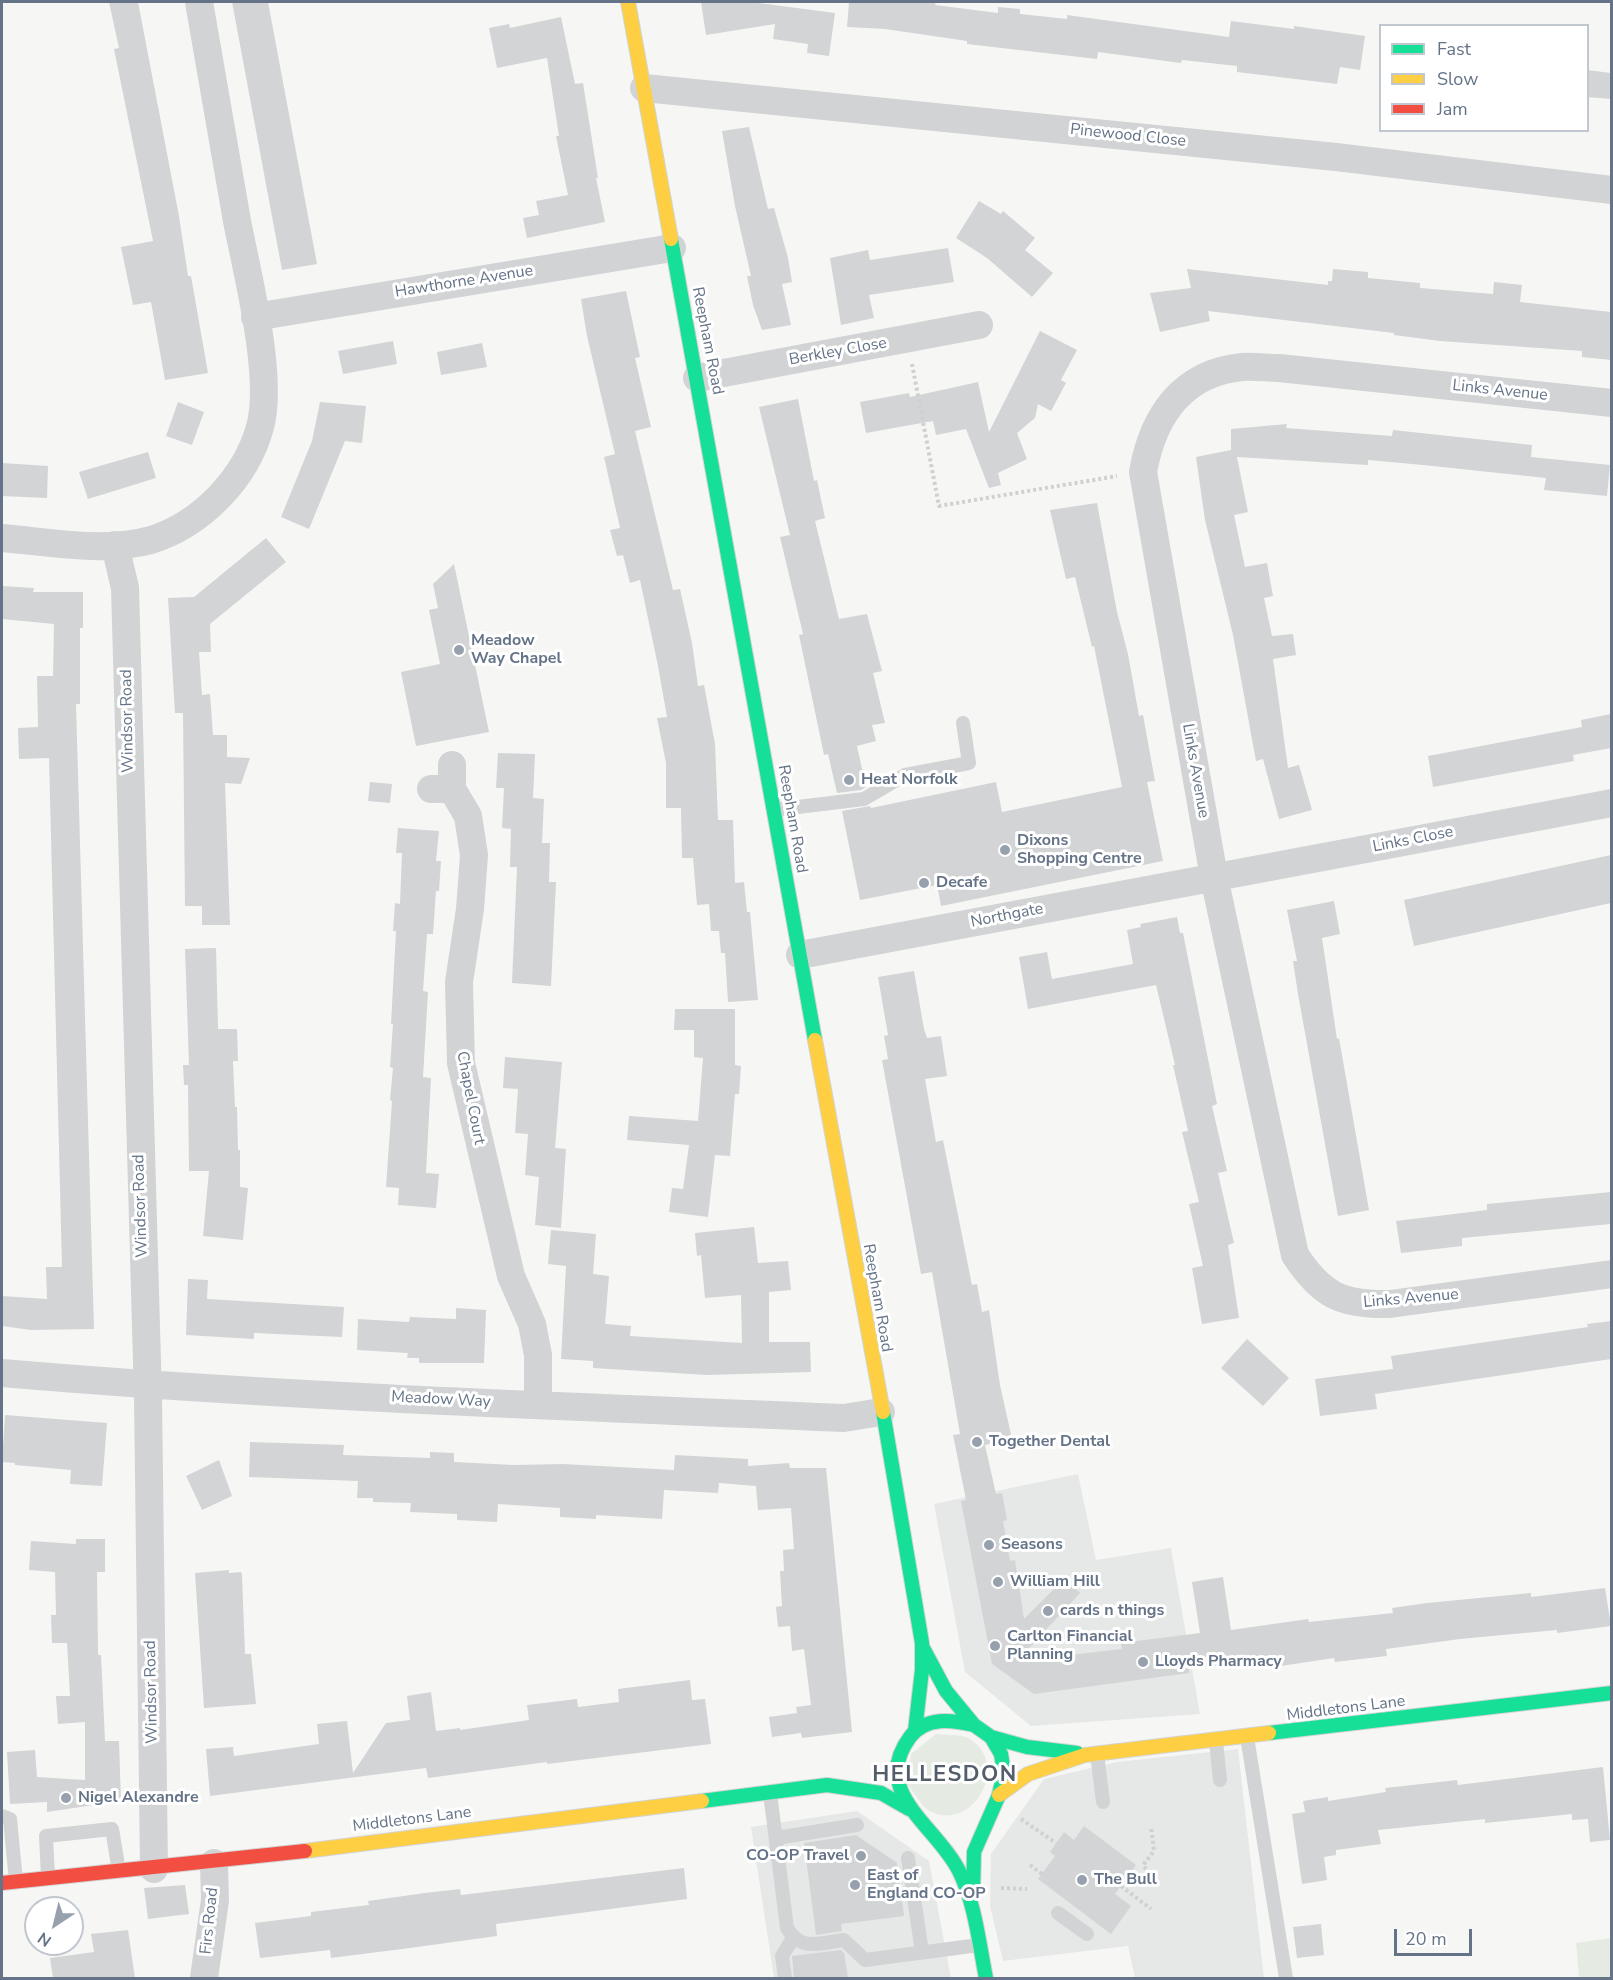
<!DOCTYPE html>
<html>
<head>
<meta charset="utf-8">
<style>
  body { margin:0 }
  #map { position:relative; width:1613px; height:1980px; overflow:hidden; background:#f6f7f5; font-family:"Nunito Sans",sans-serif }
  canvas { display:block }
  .frame { position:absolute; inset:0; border:3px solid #647387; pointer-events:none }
  .legend { position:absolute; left:1379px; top:24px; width:210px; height:108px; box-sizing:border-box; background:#fff; border:2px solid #c1c7cf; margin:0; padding:8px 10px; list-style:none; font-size:18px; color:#647387 }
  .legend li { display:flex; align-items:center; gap:12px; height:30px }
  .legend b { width:30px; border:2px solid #c1c7cf }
  .north { position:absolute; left:24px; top:1896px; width:60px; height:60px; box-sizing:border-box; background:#fff; border:2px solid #c1c7cf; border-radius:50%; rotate:215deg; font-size:16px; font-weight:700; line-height:24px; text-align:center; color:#647387 }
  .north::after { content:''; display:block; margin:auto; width:21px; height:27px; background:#97a1ae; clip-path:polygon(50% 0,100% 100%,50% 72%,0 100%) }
  .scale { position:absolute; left:1394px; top:1929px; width:78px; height:27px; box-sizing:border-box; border:3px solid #647387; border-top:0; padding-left:8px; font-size:18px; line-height:21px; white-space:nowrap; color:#647387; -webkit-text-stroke:4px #fff; paint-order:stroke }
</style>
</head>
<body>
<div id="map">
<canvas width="1613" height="1980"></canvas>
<div class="frame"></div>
<ul class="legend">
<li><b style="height:8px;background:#16e098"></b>Fast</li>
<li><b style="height:8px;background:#ffcf43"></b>Slow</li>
<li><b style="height:8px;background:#f24e42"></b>Jam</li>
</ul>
<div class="north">N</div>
<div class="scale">20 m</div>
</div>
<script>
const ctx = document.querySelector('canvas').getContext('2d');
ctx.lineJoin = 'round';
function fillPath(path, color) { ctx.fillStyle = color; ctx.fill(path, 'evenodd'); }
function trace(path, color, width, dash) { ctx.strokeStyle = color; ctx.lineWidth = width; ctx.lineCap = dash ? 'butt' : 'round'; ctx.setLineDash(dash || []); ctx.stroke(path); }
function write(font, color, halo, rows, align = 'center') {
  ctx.font = font + ' "Nunito Sans",sans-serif'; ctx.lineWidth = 6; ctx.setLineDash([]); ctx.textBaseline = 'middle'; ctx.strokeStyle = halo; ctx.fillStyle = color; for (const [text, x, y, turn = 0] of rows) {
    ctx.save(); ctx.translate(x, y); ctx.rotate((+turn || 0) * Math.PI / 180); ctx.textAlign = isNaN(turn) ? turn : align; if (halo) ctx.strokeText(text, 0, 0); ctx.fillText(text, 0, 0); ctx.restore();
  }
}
fillPath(new Path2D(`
  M1078,1474L1096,1560L1171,1548L1200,1714L1031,1726L965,1672L934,1504Z
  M1238,1749L1264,1978H1135L1128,1946L1003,1961L990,1906L991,1854L1044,1779L1117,1762Z
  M857,1811L929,1861L951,1978H774L751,1827Z`), '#e6e8e7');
fillPath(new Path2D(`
  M936,1734C945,1735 960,1734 968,1738C1013,1763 972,1836 928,1810C921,1805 914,1792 908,1785L911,1754Z
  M1611,1938V1978H1579L1576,1943Z`), '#e5eae3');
fillPath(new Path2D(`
  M109,2H138L179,216L188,276H191L208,373L165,380L151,302L133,305L121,247L153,241L114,49L119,48Z
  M232,2H268L317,264L282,270Z
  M701,2H751L835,13L829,56L807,53L808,44L773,39L775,24L706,35Z
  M849,2H936L935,5L998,13V7L1020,9V14L1067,19V15L1229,37L1231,21L1294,29V26L1365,36L1360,70L1340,67L1337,84L1237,72V66L1182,60L1181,63L1098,52L1097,59L967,44V41L885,29L847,27Z
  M561,17L575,84L583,83L598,178H596L605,222L527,238L523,218L539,215L536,201L568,195L556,136H559L547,58L497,68L489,28L509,24L510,28Z
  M1587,70L1611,73V99L1587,97Z
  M749,127L768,209L774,208L788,258L792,282L782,284L791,325L762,330L753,305L747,276H751L735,206L722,131Z
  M979,201L1001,214L1003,211L1035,238L1025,250L1053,273L1032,297L987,258L956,238Z
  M948,248L954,282L869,295L874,318L841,325L830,258L868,250L870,260Z
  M1187,269L1328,285V281H1332L1333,269L1368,272V278L1420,283V288L1493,294L1494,282L1522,285L1520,302L1611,312V360L1582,357V351L1440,341L1394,335V333L1208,311L1210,321L1160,332L1150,293L1191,288Z
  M626,291L640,357L635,358L651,427L635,431L673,590L680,589L692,643L698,686L704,685L715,744L718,820H733L735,883L744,882L747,912H750L758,1000L728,1002L725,953H721L719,931H711L709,904L697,905L693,858H682L681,808H666V763L657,718L667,717L658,666L640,580L630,583L623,555L617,556L610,530L620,528L604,457L615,454L587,336L581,299Z
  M1040,331L1077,350L1061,380L1066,383L1051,411L1038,404L1035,418L1017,433L1027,459L998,473L1001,485L989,488L966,429L936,435L933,421L866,433L860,402L909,393L910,397L978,382L989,432Z
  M393,341L397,364L343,374L338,351Z
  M482,343L487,367L441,375L437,352Z
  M798,399L814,481L817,480L825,518L815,521L839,619L867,614L882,671L873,673L885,723L872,725L876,741L857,746L866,787L861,790L837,793L828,754L824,755L799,635L803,634L780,537L790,535L759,407Z
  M178,402L204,412L192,445L166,436Z
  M320,402L366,406L362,443L345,441L309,529L281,517L312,441Z
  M1287,424L1286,428L1392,436L1393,430L1532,445L1531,457L1610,465L1607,496L1544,490L1546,478L1423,465L1368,460V465L1237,457L1248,512L1234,515L1245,567L1267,563L1273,596L1264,598L1272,636L1293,634L1296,655L1273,659L1288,768L1299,765L1312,810L1279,819L1263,759L1256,761L1233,635L1205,520L1196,457L1231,450V429Z
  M148,452L156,478L88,499L79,472Z
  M2,463L48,466L47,498L2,496Z
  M1097,503L1117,612L1128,654L1139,716L1143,715L1155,781L1147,782L1163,861L941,906L937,885L860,900L842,811L870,806L871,808L996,782L1002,812L1122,787L1094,646L1092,647L1075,577L1066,579L1050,510Z
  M266,538L286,562L210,624L211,652H199L202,695L210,694L213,735H227V757L250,758L241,784L225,783L230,925H202V906H185L183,713H175L168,598L194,597Z
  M454,564L489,732L416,746L401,672L440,664L429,610L438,608L433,584Z
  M2,586L34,588L33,592H83V628H80V704H76L94,1329L31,1330L2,1326V1296L47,1299L46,1267H62L49,758L19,759L18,728L38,727L37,676H53L54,624L2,619Z
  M1611,714V748L1573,755L1574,761L1433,787L1428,756L1582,727L1581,720Z
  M498,753L535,754L533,798L544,799L542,843H550L549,882H556L551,986L512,983L517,867H510L511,829L502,828L504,788H496Z
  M370,782L392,784L390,803L368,801Z
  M398,828L439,831L436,861H441L439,891H436L433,934H427L423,991L428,992L423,1077L431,1078L426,1173L439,1174L436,1208L398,1205L399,1188L386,1187L392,1101L390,1100L393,1068L390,1067L393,1024H391L396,931H393L395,903L400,904L402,853H396Z
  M1611,855V903L1414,946L1404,900Z
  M1334,901L1340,934L1322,938L1337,1039L1339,1038L1369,1210L1338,1216L1298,994L1293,961H1297L1287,910Z
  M1177,917L1180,933H1183L1217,1104L1212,1106L1227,1171L1218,1173L1234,1243L1228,1245L1239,1318L1202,1324L1192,1268L1203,1266L1189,1204L1199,1202L1182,1132L1188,1131L1173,1065H1175L1156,985L1028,1009L1019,957L1047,952L1052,979L1133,964L1127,930L1141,927L1140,924Z
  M216,948L218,1029H237L238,1061H233L235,1107H237L238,1150H240V1187L248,1188L243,1240L203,1236L209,1171H189L188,1085H184L183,1065H189L185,949Z
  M914,971L924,1029L927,1038L941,1036L947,1076L925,1079L936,1142L943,1140L972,1285L977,1284L982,1312L989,1310L1000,1385L1012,1439L985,1445L996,1494L1002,1493L1007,1520L1003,1521L1010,1561L1015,1560L1024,1619L1065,1578L1080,1593L1017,1661L1122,1649L1121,1643L1200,1633L1192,1582L1223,1577L1231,1630L1308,1619L1309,1622L1393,1613L1392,1608L1427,1603L1531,1593V1597L1605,1588L1611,1626L1557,1633V1630L1460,1639L1386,1649L1387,1656L1335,1662L1334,1658L1261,1669L1260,1659L1189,1669V1673L1034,1694L992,1664L961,1501L966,1500L953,1435L960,1434L932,1272L921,1274L882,1060L888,1059L884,1036L888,1035L878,977Z
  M675,1009H735V1065L741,1066L739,1094H735L730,1156L715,1155L708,1217L669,1212L672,1188L683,1189L689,1145L627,1140L629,1116L698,1121L703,1058L694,1057V1030H674Z
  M505,1057L562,1062L555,1148L566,1149L561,1228L535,1225L539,1177L525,1175L528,1134L515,1133L518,1089L503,1088Z
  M1611,1192V1224L1462,1238V1246L1401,1253L1396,1221L1487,1210V1204Z
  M754,1227L758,1263L788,1261L791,1290L769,1292V1342H810L811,1372L707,1375L593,1368V1361L561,1359L566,1266L548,1264L551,1230L596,1234L593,1274L609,1276L605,1324L631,1326L630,1336L742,1343L741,1295L705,1298L701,1255L697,1256L695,1233Z
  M188,1279L208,1280L207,1299L344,1307L342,1337L254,1333V1339L186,1335Z
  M456,1308L486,1310L484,1363H419V1358H407L408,1353L357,1350L358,1319L409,1322L410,1317L456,1319Z
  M1611,1321V1359L1375,1394L1377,1409L1320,1416L1315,1379L1393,1369L1391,1356L1588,1327L1587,1324Z
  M1247,1339L1289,1378L1263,1406L1221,1368Z
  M5,1415L107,1423L102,1486L70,1484L71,1470L15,1465V1463L2,1462Z
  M250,1442L344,1445L343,1455L430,1458V1452L454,1453V1462L514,1465L563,1464L674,1470L675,1455L748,1459V1466L789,1463L790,1468H826L852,1732L802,1738L801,1733L772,1737L769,1717L797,1713L796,1707L811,1705L804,1649L792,1651L790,1626L778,1627L776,1607L782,1606L780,1571H784L783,1550L794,1549L791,1508L758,1510L756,1486L719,1483L718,1493L664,1490L662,1519L596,1515V1519L560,1517V1508L498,1504L497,1522L457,1520V1514L410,1512L411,1503L373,1502V1498H357L358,1481L249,1477Z
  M219,1460L232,1496L202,1510L186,1476Z
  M76,1539H105V1572H97L98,1655H101L105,1741H119L121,1801L47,1812V1802L10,1804L7,1752L35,1750L37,1777L85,1780V1722L58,1724L56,1696H70L67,1643H52L51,1615H56L55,1572L29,1570L31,1541L76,1544Z
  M229,1570V1573L241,1572L242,1575L245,1654H251L256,1704L204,1708L195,1573Z
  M690,1680L692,1700L705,1699L711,1744L547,1764V1762L428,1778L426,1768L210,1796L206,1749L233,1747L234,1756L319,1744L317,1724L347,1721L353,1773L386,1723L410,1720L407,1696L431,1692L436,1731L460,1728V1730L529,1720L527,1705L577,1699L578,1707L619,1702L618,1689Z
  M1603,1767L1610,1840L1590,1842L1588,1819L1572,1820V1814L1485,1823V1819L1378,1830L1381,1844L1336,1850V1855L1324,1857L1327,1880L1302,1884L1292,1814L1305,1812L1303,1801L1328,1797V1801L1386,1792L1385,1788L1457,1780L1458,1785Z
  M1084,1826L1136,1865L1115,1894L1131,1906L1111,1934L1038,1879L1055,1856L1050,1852L1064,1832L1074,1840Z
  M856,1835L897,1863L904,1916L841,1924L842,1931L816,1935L804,1843Z
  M684,1868L687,1899L496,1924L497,1936L410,1948L331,1958L330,1950L260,1958L255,1923L311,1916V1912L369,1905L368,1901L425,1893L460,1889L461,1895Z
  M185,1885L189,1914L148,1919L144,1888Z
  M1321,1924L1324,1955L1297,1958L1293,1927Z
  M128,1930L135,1978H53L50,1958L94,1952L91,1934Z
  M841,1950L844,1953L848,1978H794L792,1956Z`), '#d2d4d5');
const fast = new Path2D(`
  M671,239L815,1040
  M883,1412L922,1643V1670L915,1731
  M923,1648L946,1691L974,1725L991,1737L1001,1754L1004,1772L999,1795L974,1852L973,1896
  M974,1725C952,1720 926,1716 910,1737C869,1792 937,1826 959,1871C975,1903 979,1943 986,1978
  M1269,1733L1612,1693
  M991,1737L1027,1747L1077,1753
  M702,1801L827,1785L881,1793L909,1809`);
const slow = new Path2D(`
  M628,2L671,239
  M815,1040L883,1412
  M999,1795L1028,1774L1085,1755L1269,1733
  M305,1851L702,1801`);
const jam = new Path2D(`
  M2,1883L305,1851`);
trace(fast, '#d2d4d5', 16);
trace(slow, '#d2d4d5', 16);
trace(jam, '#d2d4d5', 16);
trace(new Path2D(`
  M912,364L939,506L1117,476
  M1021,1819L1056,1843
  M1030,1865L1042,1874
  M1146,1869L1143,1865L1154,1851L1151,1826
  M1121,1886L1151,1909
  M1001,1888L1027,1889`), '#cfd0d0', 4, [3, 3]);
trace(new Path2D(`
  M773,810L864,799L905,775L969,763L963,723
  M1247,1737L1286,1978
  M1216,1741L1220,1780
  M1097,1754L1103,1802
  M770,1793L787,1928C801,1952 819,1943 844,1940L865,1960L979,1945
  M2,1816L10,1819L16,1881
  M776,1838L857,1825
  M908,1858L922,1952
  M48,1877L46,1836L112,1829L119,1871
  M1058,1913L1087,1934
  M785,1978L782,1956L793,1938`), '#d2d3d4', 14);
trace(new Path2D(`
  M644,88L1336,157L1612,190
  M255,317L672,248
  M697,378L979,325
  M1612,403L1279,368C1267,368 1254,366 1242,367C1182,373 1153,416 1143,472L1214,877L1295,1255C1322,1296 1342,1305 1390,1304L1612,1274
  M2,538C49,542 104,553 151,540C202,524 246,478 260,427C274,377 247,273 237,221C224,148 212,75 199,2
  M115,545L125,588L148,1397L154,1869
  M452,765V789
  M431,789H452L468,816L474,855L470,909L459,982L461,1063L511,1276L532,1324L538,1355V1405
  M800,955L1612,803
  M2,1373C282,1397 563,1406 844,1418L881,1412
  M204,1978L215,1900L214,1863`), '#d2d3d4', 28);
trace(fast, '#16e098', 14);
trace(slow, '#ffcf43', 14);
trace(jam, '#f24e42', 14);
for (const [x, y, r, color] of [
  [459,650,6,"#97a1ae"],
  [849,780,6,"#97a1ae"],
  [1005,850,6,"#97a1ae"],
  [924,883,6,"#97a1ae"],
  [977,1442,6,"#97a1ae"],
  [989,1545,6,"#97a1ae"],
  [998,1582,6,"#97a1ae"],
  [1048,1611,6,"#97a1ae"],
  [995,1646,6,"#97a1ae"],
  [1143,1662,6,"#97a1ae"],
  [66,1798,6,"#97a1ae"],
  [861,1856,6,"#97a1ae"],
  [1082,1880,6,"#97a1ae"],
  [855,1885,6,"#97a1ae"]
]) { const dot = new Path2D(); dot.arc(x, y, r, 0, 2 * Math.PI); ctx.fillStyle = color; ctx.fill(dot); trace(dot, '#fff', 2); }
write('16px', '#647387', '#fff', [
  ["Pinewood Close",1128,136,6],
  ["Hawthorne Avenue",464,282,-9],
  ["Reepham Road",707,341,79],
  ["Berkley Close",838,352,-10],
  ["Links Avenue",1500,391,6],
  ["Windsor Road",128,721,-91],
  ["Links Avenue",1195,771,80],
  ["Reepham Road",792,819,80],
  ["Links Close",1413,840,-11],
  ["Northgate",1007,916,-11],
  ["Chapel Court",470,1098,79],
  ["Windsor Road",141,1206,-92],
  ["Reepham Road",877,1298,80],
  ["Links Avenue",1411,1299,-5],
  ["Meadow Way",441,1400,3],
  ["Windsor Road",152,1692,-91],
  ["Middletons Lane",1346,1709,-7],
  ["Middletons Lane",412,1820,-7],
  ["Firs Road",210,1921,-84]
]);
write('bold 16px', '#647387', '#fff', [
  ["Meadow",471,641],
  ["Way Chapel",471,659],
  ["Heat Norfolk",861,780],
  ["Dixons",1017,841],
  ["Shopping Centre",1017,859],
  ["Decafe",936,883],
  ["Together Dental",989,1442],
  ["Seasons",1001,1545],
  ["William Hill",1010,1582],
  ["cards n things",1060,1611],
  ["Carlton Financial",1007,1637],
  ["Planning",1007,1655],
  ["Lloyds Pharmacy",1155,1662],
  ["Nigel Alexandre",78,1798],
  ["CO-OP Travel",849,1856,"right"],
  ["East of",867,1876],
  ["England CO-OP",867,1894],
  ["The Bull",1094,1880]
], 'left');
ctx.letterSpacing = '1.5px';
write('bold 22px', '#535d6c', '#fff', [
  ["HELLESDON",945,1776]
]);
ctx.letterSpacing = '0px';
</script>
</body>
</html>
